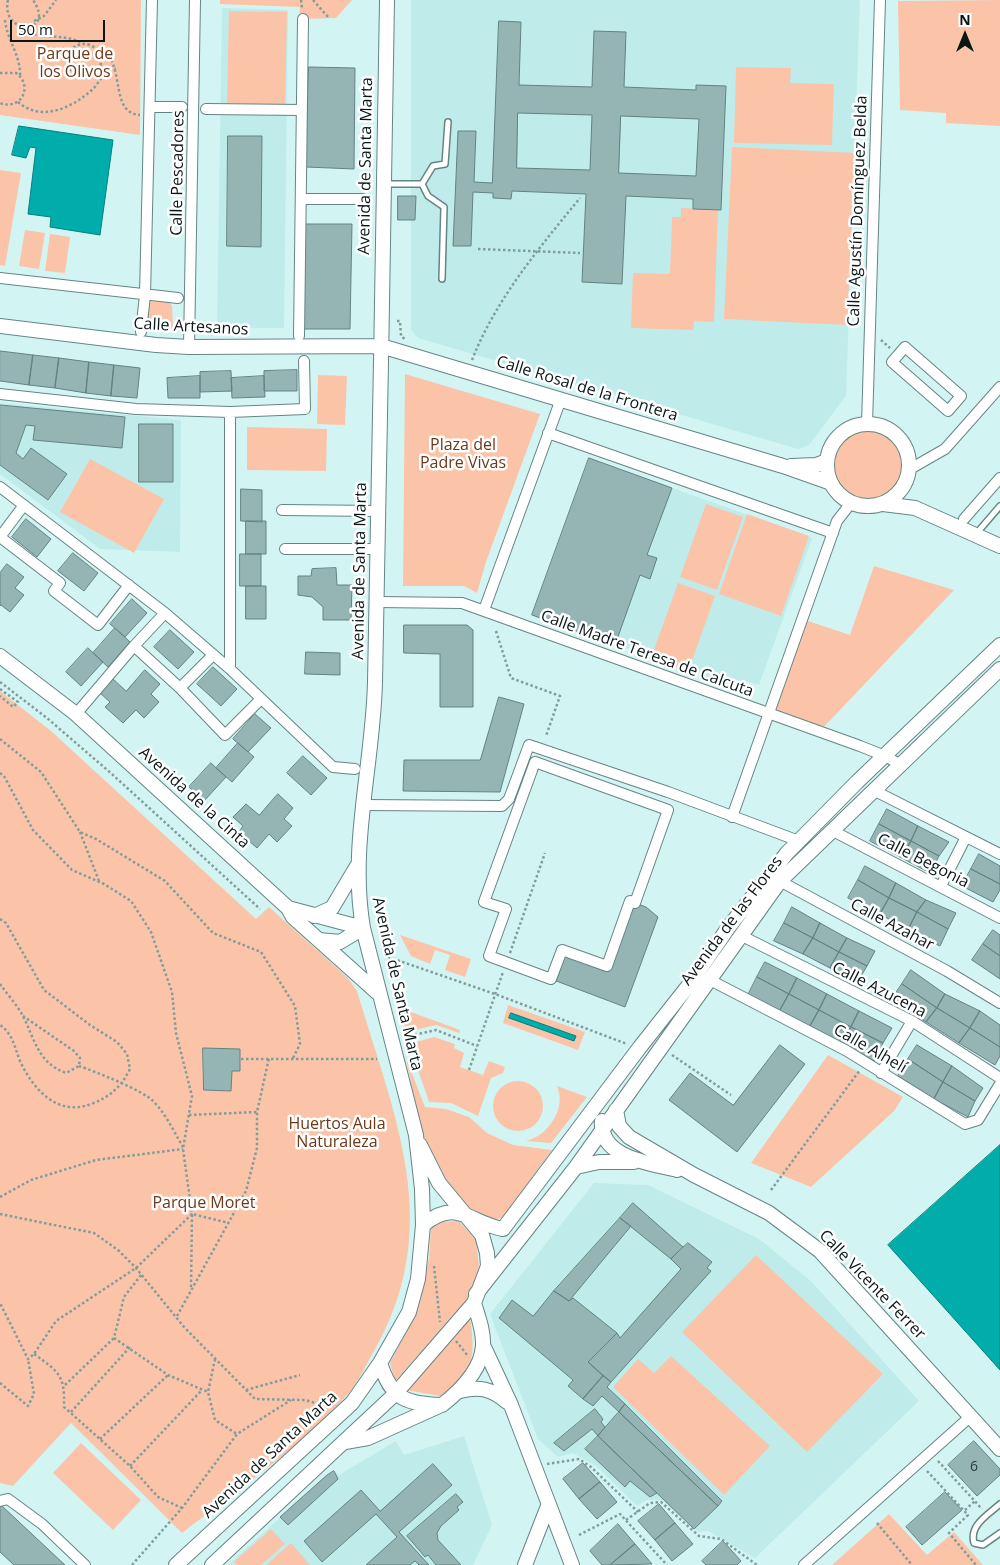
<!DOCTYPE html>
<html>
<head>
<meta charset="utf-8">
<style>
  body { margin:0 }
  #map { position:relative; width:1000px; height:1565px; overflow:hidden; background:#d2f5f3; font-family:"Open Sans",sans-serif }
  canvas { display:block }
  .north { position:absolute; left:940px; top:10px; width:50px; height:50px; -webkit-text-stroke:4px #fff; paint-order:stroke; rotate:0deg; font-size:14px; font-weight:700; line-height:20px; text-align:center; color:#0a1717 }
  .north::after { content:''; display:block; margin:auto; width:18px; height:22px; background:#0a1717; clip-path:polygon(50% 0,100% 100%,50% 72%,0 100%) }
  .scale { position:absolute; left:10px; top:20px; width:95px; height:22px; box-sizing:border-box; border:2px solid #0a1717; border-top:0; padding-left:6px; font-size:15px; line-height:18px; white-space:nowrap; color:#0a1717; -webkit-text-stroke:4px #fff; paint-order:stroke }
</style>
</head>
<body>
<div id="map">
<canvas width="1000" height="1565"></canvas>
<div class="north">N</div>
<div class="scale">50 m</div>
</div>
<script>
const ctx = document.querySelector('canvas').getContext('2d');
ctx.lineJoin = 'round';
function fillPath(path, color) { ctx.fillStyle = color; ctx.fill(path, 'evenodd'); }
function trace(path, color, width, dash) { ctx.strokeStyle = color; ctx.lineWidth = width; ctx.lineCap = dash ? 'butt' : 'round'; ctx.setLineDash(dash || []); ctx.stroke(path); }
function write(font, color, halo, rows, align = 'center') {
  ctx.font = font + ' "Open Sans",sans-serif'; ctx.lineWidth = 5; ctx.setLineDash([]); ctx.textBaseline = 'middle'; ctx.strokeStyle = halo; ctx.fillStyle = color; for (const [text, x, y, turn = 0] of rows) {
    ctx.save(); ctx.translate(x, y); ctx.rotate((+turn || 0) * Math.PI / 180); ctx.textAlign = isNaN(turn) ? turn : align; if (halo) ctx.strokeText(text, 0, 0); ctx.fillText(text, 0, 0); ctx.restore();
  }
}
fillPath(new Path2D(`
  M411,0H860L846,396L809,445L798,449L418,338L411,330Z
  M222,8L288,10L284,328H217Z
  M0,403L181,420L180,552L100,549L0,474Z
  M589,458L812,538L759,685L743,680L740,689L532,615Z
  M594,1183L648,1185L759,1239L811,1281L919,1401L755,1558L708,1531L698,1532L661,1500H646L637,1506L596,1466L573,1453L558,1457L538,1439L490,1314Z
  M464,1436L492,1525L473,1565H228L327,1475L334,1471L339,1475L396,1441L404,1455Z`), '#bfecea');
fillPath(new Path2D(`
  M0,0H141L140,135L0,115Z
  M220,0H352L336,18L303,19L299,18L300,7L220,4Z
  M1000,0V126L946,123V113L900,110L898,1Z
  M229,11L287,12L285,105L227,103Z
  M736,67L791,68L790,83L834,84L832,145L734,143Z
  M732,147L855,153L847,325L724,319Z
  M0,170L21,173L5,266L0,265Z
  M681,208L718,209L714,322L694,321L693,330L631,328L633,273L670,274L672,217H681Z
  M25,230L45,233L39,269L19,266Z
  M50,234L70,237L65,273L45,271Z
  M147,301L169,302L172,306L173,327L167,332L147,331L143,325Z
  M405,374L540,414L486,562L477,593L464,586H403Z
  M318,375L347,376L345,425L317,424Z
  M247,427L327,429L326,471L247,470Z
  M833 466a35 35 0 1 1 70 0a35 35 0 1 1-70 0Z
  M90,459L164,499L134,553L60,512Z
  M706,504L743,517L717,590L680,577Z
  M747,514L809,536L781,616L719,594Z
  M874,566L954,590L819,732L768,713L802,619L850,635Z
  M678,583L715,596L688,672L651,658Z
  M0,691L51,731L256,919L269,907L348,978L357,991C394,1116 446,1226 374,1351C366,1365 358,1383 346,1396C301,1447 236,1491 182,1533L71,1423L13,1486L0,1483Z
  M400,935L471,959L465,977L445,970L450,955L435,950L430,964L411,956Z
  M508,1005L585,1032L578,1050L503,1023Z
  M400,1008L460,1030L459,1033L436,1025L406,1032Z
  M434,1037L455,1044L454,1048L464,1053L460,1067L483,1075L489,1061L505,1067L503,1073L491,1078L478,1116L451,1103L429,1102L409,1044Z
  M405,1055L425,1107L446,1109L469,1117L487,1133L513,1145L552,1150L503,1217C495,1221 489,1218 481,1215C425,1193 418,1106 405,1055Z
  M828,1055L903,1097L894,1111L811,1187L751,1163Z
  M493 1106a25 25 0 1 1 50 0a25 25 0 1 1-50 0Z
  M557,1086L587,1097L551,1143L526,1141C548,1136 567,1108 557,1086Z
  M459,1221L476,1240L479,1266L470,1297L395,1381L390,1363L418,1310L429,1258L431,1229L438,1222Z
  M756,1255L883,1374L807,1452L682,1332Z
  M470,1318C476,1357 474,1373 440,1396L406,1390Z
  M671,1356L770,1446L724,1495L613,1387L638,1359L654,1373Z
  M81,1443L141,1500L113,1530L53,1473Z
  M889,1514L927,1555L954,1532L983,1565H832Z
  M271,1529L285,1544L261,1565H237L234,1562Z
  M291,1543L310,1565H266Z`), '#fbc4a8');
const water = new Path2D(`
  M19,126L113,140L100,235L50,227L51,217L28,214L36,148L30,147L26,158L12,155Z
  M511,1013L576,1036L574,1041L509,1018Z
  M1000,1145V1370L888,1245Z`);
fillPath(water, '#00adab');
trace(water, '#03807f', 1);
const building = new Path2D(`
  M499,21L521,22L519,85L592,87L594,31L626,32L624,87L696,90V85L726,86L721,210L693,209V199L626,196L622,284L582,282L586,194L512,191L511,199L493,198V193L473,192L471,246H453L458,131H476L474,182L492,183ZM518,113L592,115L590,170L517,168ZM621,116L699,119L696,176L619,173Z
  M309,67L355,68L354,169L306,167Z
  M228,136H262L261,247L227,246Z
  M398,196H416L415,220H398Z
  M305,224H352L350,329H304Z
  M0,351L33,355L29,385L0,381Z
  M33,355L59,358L55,388L29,385Z
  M59,358L89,362L86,393L55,388Z
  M89,362L114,365L111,396L86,393Z
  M114,365L140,368L137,398L111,396Z
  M297,370V391H264V371Z
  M231,371L232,391L200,392V372Z
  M200,376V398H168L167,378Z
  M264,376L265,397L232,398L231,378Z
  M0,405L125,417L122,448L33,440L35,426L26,425L16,453L23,459L31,448L67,474L48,500L0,465Z
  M139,424H173V482H139Z
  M589,458L672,488L647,555L657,558L650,579L640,575L615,645L532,615Z
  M241,489L262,490V522L241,521Z
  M26,519L51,539L37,557L12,537Z
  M246,521H266V554H246Z
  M73,553L98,573L84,591L58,571Z
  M240,554H261V586H240Z
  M7,564L24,577L15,588L24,595L10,612L1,605L0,606V573Z
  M336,568L337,585H352L351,620H323V607L312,597L298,595V576H311L312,569Z
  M246,586H266V619H246Z
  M132,599L147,613L125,637L110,624Z
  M404,625H467L473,630V707H440V654L404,653Z
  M115,628L130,642L108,667L93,653Z
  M170,630L194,652L178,669L154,647Z
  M88,648L103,662L81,686L66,672Z
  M306,652L340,653V675L305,674Z
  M213,667L237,689L221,706L197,684Z
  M145,670L160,684L151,694L159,702L144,718L136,710L123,723L105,707L110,702L100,693L113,679L126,691Z
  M499,697L524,704L500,792L403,791L404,760H480Z
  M255,714L271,728L248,752L233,739Z
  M238,743L254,757L232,782L216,768Z
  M303,756L327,778L311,795L287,773Z
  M211,763L226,777L204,801L189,787Z
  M278,794L293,808L284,819L292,826L277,842L269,834L257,848L239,832L243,826L233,817L246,804L259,815Z
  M887,809L918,826L911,841L879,824Z
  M879,824L911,841L902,858L870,841Z
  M918,826L949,842L939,856L911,841Z
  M911,841L939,856L930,873L902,858Z
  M979,854L1000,866V884L971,869Z
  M865,866L896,883L889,898L858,880Z
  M971,869L1000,884V890L993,902L962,886Z
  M858,880L889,898L880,914L848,898Z
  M896,883L926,900L917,912L889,898Z
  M889,898L917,912L908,930L880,914Z
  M926,900L956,913L948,929L917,912Z
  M630,901L646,907L658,917L625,1007L551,979L562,950L607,966Z
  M792,907L820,923L813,938L784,923Z
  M917,912L948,929L940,946L908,930Z
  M784,923L813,938L803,954L774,941Z
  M820,923L847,938L839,952L813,938Z
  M993,930L1000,935V956L983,944Z
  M813,938L839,952L830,968L803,954Z
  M847,938L875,951L867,966L839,952Z
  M983,944L1000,956V979L972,960Z
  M839,952L867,966L857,983L830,968Z
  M765,962L797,978L789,994L757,977Z
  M911,970L945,994L937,1008L902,984Z
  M757,977L789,994L779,1012L748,995Z
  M797,978L827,994L819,1010L789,994Z
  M902,984L937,1008L926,1022L891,1000Z
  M789,994L819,1010L809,1028L779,1012Z
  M827,994L859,1011L851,1027L819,1010Z
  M945,994L980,1011L970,1028L937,1008Z
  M937,1008L970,1028L959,1043L926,1022Z
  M819,1010L851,1027L842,1044L809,1028Z
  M859,1011L892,1028L883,1043L851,1027Z
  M980,1011L1000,1025V1047L970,1028Z
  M851,1027L883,1043L874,1061L842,1044Z
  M970,1028L1000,1047V1056L995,1065L959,1043Z
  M780,1045L805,1064L737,1152L669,1100L690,1073L733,1105Z
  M917,1045L952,1066L943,1082L908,1059Z
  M203,1048L240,1049V1071H232L231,1091L204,1090Z
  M908,1059L943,1082L934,1099L898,1076Z
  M952,1066L983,1088L975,1101L943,1082Z
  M943,1082L975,1101L968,1117L934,1099Z
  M633,1203L683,1247L671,1259L620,1218Z
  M620,1218L631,1226L569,1301L554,1291Z
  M688,1243L712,1262L707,1268L711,1271L611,1382L588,1362L617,1333L620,1338L681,1269L671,1259Z
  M554,1291L569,1301L573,1298L617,1333L588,1362L603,1376L583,1399L568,1386L573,1380L499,1318L512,1300L533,1316Z
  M603,1376L611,1382L607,1387L625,1404L619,1412L602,1396L593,1406L583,1399Z
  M625,1404L722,1501L718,1506L619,1412Z
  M595,1409L603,1419L601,1422L605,1427L598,1436L592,1429L564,1451L554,1443Z
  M619,1412L718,1506L694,1529L598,1436Z
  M598,1436L657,1493L650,1497L630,1481L625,1487L585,1449Z
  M974,1441L1000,1469V1475L977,1496L948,1465Z
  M583,1463L600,1482L579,1499L563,1479Z
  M433,1464L452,1485L399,1532L429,1565H419L415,1561L410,1565H366L397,1537L376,1514L322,1562L304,1541L361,1490L380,1511Z
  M334,1471L338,1479L288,1525L280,1517L327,1475Z
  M600,1482L617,1502L597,1519L579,1499Z
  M945,1492L962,1510L922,1545L906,1527Z
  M456,1494L463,1502L457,1507L459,1510L441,1526L437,1533L438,1540L461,1565H436L428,1555L425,1557L407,1536Z
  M659,1504L675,1523L655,1540L638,1521Z
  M2,1506L65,1565H14L0,1552V1508Z
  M675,1523L693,1544L672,1561L655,1540Z
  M618,1524L635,1544L610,1565H602L590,1551Z
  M723,1541L741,1561L737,1565H706L702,1561Z
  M635,1544L652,1564L610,1565Z`);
fillPath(building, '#94b5b4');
trace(building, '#638382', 1);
const lane = new Path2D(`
  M384,184H422L433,166L445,164L448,122
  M422,184L428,196L444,207L442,279
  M976,534L1000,506
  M1000,1504C988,1515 969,1525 974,1543L983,1545L1000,1533`);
const street = new Path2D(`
  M150,107H182
  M206,109L302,110
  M301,199H363
  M0,278L178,298
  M141,332L145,295L152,0
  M299,336L303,19
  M189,347L195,0
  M905,347L961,396L948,411L892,362Z
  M0,394L136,409L230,412L305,409L304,361
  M867,424L880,0
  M548,433L833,533
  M910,469L945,449L1000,387
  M0,487L165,613L230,669L333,767L355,769
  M282,510L378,511
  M964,519L1000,478
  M0,537L60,583L54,591L98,625L129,585
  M0,537L24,505
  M285,549H378
  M377,602L462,603L860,746L885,756L901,765
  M484,610L561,399
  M165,613L134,646L180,688
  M213,655L180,688L225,735L261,699
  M230,669V412
  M76,714L134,646
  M535,762L668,810L635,903L630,901L607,966L562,950L551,979L489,956L506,909L484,902Z
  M875,791L1000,854
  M363,805L502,806L509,799L529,745L668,792L799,841
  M732,817L837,521L851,503
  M833,831L1000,918
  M776,879L947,971L1000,1003
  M941,886L966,837
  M740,935L912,1021L1000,1078
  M708,979L847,1051L965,1124L978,1120L1000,1084
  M881,1073L912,1021
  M0,1501L8,1499L42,1524L85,1565
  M804,1565L971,1416`);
const secondary = new Path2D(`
  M0,326L156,345L189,347L381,346L783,466L831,483
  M827 465a41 41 0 1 1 82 0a41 41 0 1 1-82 0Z
  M791,466L816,465L827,461
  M883,504L915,508L1000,546
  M0,656L76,714L288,908L293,917L379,994
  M288,908L363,928
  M314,916L332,908L357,866
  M319,940L340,942L363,928
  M616,1110L619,1126L629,1137L694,1175L769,1213L820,1251L1000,1449
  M602,1121C599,1158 650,1163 677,1170
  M576,1167L599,1162H634
  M423,1225C457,1197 469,1223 503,1229L640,1047L689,985L728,928L787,853L857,782L1000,645
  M476,1294L576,1167L780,881L1000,669
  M483,1345L511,1405L572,1565
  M380,1363C392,1400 405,1403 442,1405C460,1391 481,1371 483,1346C484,1332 478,1316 474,1303
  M460,1391C480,1386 492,1389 507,1402
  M345,1442L368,1438L439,1406
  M176,1565L352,1403L380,1363L409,1312L418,1279L423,1225L422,1189L416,1135L363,928C349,846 373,765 375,682C380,455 383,227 387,0
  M212,1565L395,1394L474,1303L488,1266L487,1253L482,1235L439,1183L420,1145
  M525,1565L548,1506`);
trace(lane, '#658584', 8);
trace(street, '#658584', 12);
trace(secondary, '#658584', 16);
trace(new Path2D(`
  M8,0C0,36 57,35 33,0
  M301,0L302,8
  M313,0L329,18
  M5,20C7,40 21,56 20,76
  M34,21L44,16L56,0
  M20,29C40,41 64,32 84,44
  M67 61a17 17 0 1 1 34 0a17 17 0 1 1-34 0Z
  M99,54L108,55C123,74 112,113 140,115
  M0,73H16C34,86 21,111 0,103
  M18,102C42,123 74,107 94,88C99,82 103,75 108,69H116
  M478,249L580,253
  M397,321H400L401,336L406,340
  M881,340L890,348
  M472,360C496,299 539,248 580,198
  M496,631L511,678L560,696L546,736
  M0,682L47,718L113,775L260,909
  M0,689L18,702L13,707L0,696
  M0,739L41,772L80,832L96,839L165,881L213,933L261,952L295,1006L300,1044L293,1058
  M0,773L4,776L33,830L72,870L104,884L131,901L151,932L172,992L176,1033L192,1096L183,1149L192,1214L136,1268L56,1321L34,1354L28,1359L0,1303
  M80,832L99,881
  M0,919L6,923L44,990L90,1025L117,1042L127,1054L130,1069C121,1087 110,1097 91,1104C57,1117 33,1089 20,1061C14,1046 13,1034 0,1025
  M510,953L545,853
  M388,957L495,994L627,1044
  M0,984C7,994 17,1005 23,1016C35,1040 38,1063 66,1073L79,1066L80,1058L74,1051L23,1016
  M405,1037L436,1030L477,1046
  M672,1055L731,1095
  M241,1059H377
  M79,1066C94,1071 144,1091 153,1101C166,1114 174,1132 183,1147
  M469,1070L503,972
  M189,1115L257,1112
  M771,1190L860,1070
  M0,1197L31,1180L96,1160L183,1149
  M0,1214L94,1233L118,1250L136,1268L184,1327L255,1399L305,1400L329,1407
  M434,1266L440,1322
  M141,1275L124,1297L114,1338L168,1375L208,1392
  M191,1287L192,1214L229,1223
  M177,1316L246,1191L257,1148V1112L269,1058
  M456,1341L468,1356
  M34,1354C59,1372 65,1375 64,1407L130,1466L158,1497L182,1508
  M215,1359L208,1392L215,1420L237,1434
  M0,1383L28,1406L34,1394L28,1359
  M65,1385L114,1338
  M246,1390L300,1375
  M71,1412L130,1347
  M100,1439L168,1375
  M938,1461L982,1509
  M547,1464L579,1459L591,1467L638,1512
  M130,1466L202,1390
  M927,1471L968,1515L949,1533L976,1565
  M965,1510L975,1501
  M626,1520L650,1503L661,1502L699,1536L721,1539L757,1565
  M877,1523L912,1565
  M579,1535L620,1514L667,1565
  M132,1565L182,1508L237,1434L291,1400`), '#829c9b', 2.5, [2.5, 2.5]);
trace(lane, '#fff', 5);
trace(street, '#fff', 10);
trace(secondary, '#fff', 14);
write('14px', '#2c3e3e', null, [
  ["6",974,1467]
]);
write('16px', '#6d3818', '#fff', [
  ["Parque de",75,54],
  ["los Olivos",75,72],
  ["Plaza del",463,445],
  ["Padre Vivas",463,463],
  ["Huertos Aula",337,1124],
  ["Naturaleza",337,1142],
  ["Parque Moret",204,1203]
]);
write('16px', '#0a1717', '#fff', [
  ["Avenida de Santa Marta",366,166,-89],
  ["Calle Pescadores",178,173,-89],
  ["Calle Agustín Domínguez Belda",858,211,-88],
  ["Calle Artesanos",191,327,3],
  ["Calle Rosal de la Frontera",587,389,17],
  ["Avenida de Santa Marta",360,571,-89],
  ["Calle Madre Teresa de Calcuta",647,654,20],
  ["Avenida de la Cinta",194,798,42],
  ["Calle Begonia",923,861,27],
  ["Avenida de las Flores",732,921,-53],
  ["Calle Azahar",892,925,28],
  ["Avenida de Santa Marta",397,984,77],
  ["Calle Azucena",879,990,27],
  ["Calle Alhelí",870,1049,30],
  ["Calle Vicente Ferrer",872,1285,46],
  ["Avenida de Santa Marta",270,1455,-43]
]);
</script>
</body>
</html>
